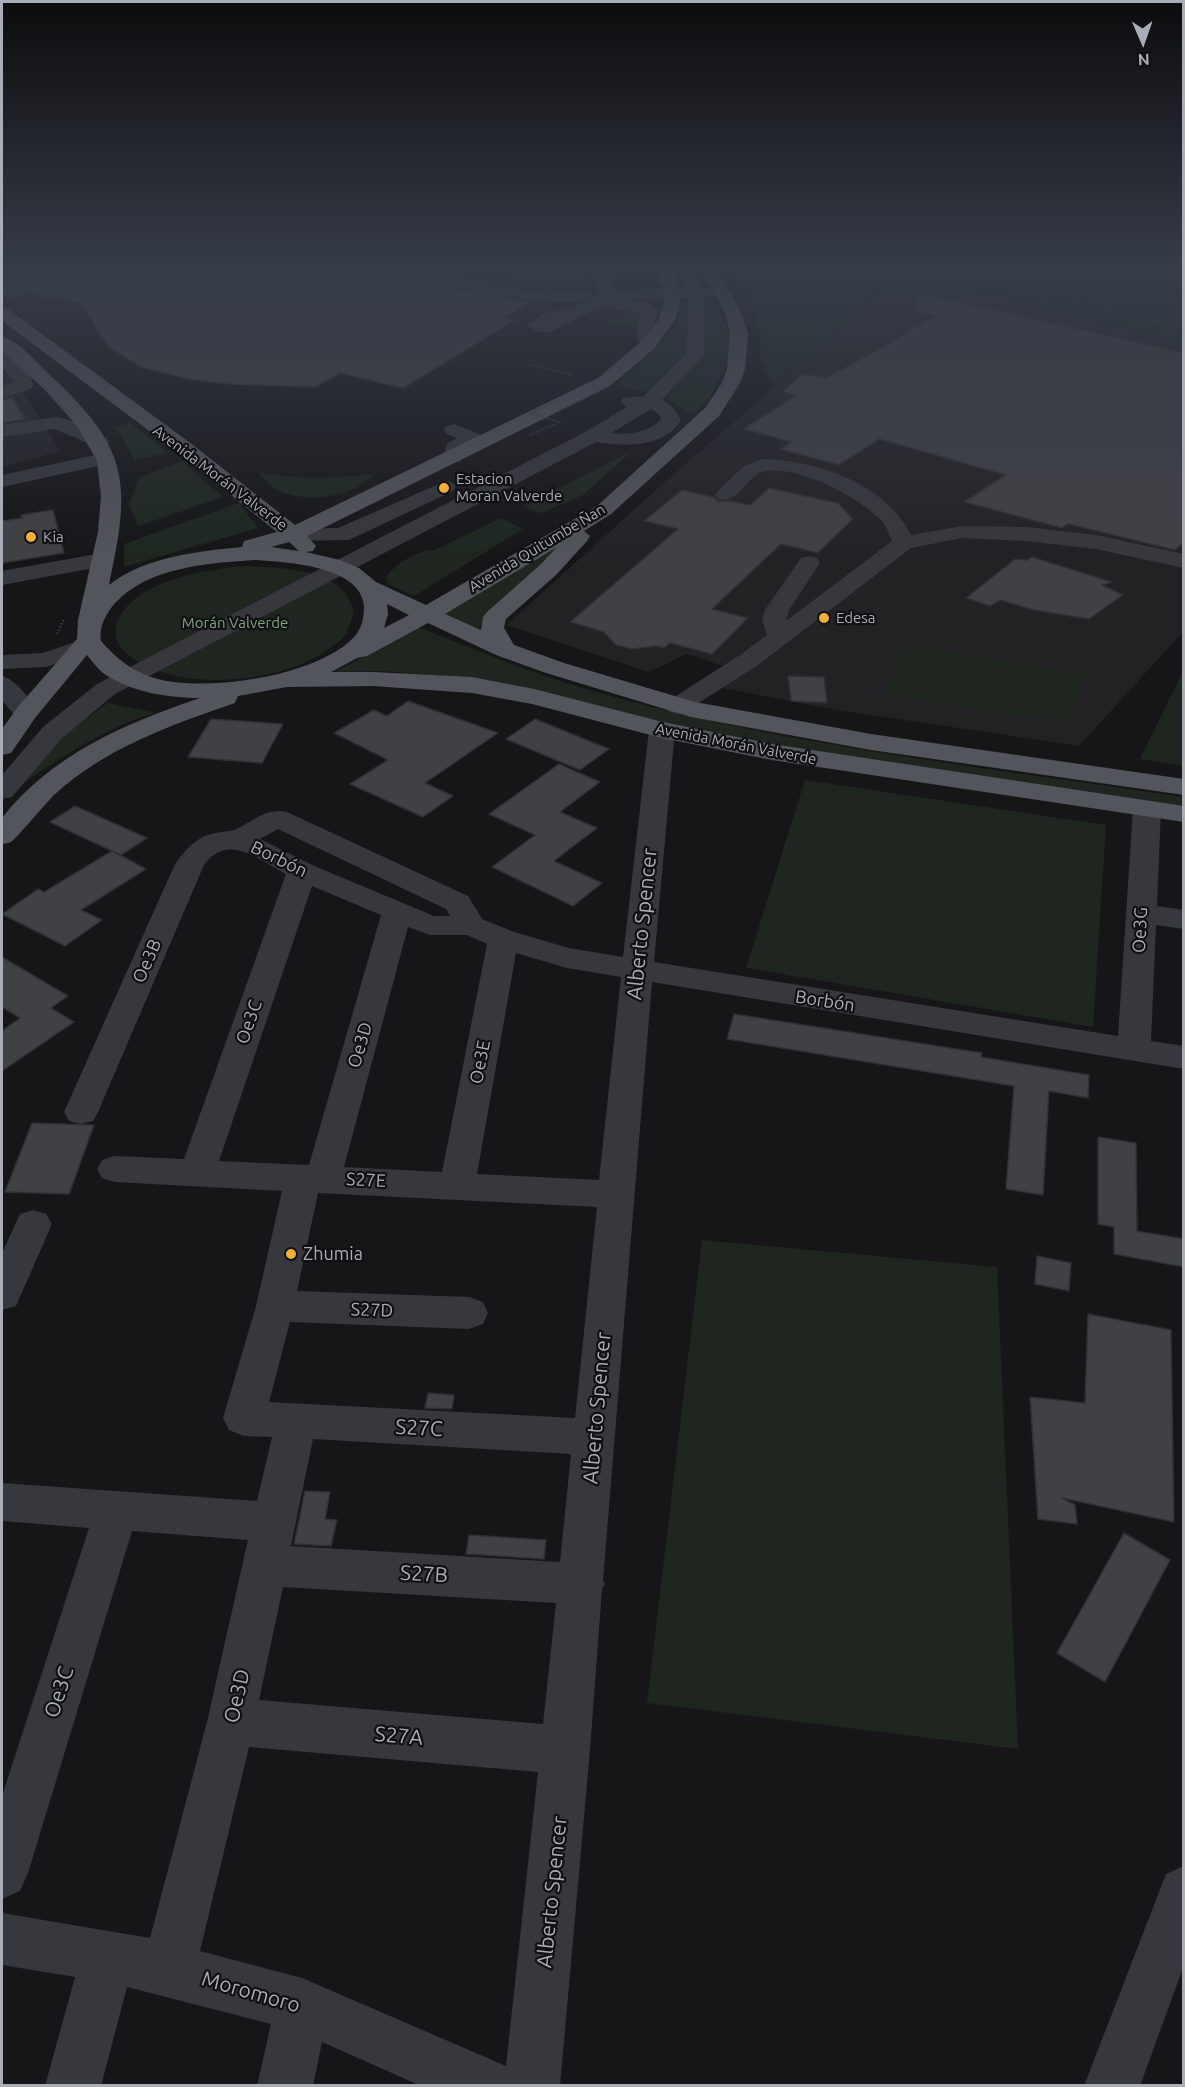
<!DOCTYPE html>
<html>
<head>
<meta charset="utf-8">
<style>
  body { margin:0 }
  #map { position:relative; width:1185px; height:2087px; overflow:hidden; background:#161618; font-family:Ubuntu,sans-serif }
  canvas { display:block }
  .frame { position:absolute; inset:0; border:3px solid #a8adb8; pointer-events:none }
  .north { position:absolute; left:1113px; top:12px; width:60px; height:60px; -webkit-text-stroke:4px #111113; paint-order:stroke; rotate:178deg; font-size:16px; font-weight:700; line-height:24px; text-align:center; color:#a8adb8 }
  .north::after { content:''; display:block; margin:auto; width:21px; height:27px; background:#a8adb8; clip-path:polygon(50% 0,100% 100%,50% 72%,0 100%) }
</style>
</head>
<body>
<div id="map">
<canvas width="1185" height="2087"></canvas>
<div class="frame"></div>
<div class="north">N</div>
</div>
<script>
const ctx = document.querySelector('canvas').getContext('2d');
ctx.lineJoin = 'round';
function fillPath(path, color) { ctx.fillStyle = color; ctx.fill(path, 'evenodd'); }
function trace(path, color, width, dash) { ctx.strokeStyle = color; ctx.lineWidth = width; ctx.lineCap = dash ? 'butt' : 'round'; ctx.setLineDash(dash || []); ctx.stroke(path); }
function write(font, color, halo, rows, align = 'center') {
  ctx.font = font + ' Ubuntu,sans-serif'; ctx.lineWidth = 4.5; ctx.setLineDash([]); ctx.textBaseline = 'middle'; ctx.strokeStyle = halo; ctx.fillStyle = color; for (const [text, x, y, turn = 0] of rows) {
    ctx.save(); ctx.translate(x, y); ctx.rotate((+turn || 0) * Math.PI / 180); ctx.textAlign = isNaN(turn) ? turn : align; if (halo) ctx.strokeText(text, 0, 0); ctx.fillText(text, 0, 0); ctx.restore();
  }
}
fillPath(new Path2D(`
  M906,272L1183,343V632L1079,746L837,710L712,686L732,669L687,654L649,672L506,625L665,482Z
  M12,373L60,451L2,467V374Z`), '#222225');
fillPath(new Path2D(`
  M506,267H577L587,286H516Z
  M730,267H1183V343L905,269L866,307L774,387L761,361L760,331L747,297Z
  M691,300L688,354L665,378L646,392L616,385L665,340L676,324L680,301Z
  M702,302H712L730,333V356L710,398L692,415L666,399L701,354Z
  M632,309L643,313L635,327L608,322Z
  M131,423L167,453L135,460L115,427Z
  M632,451L583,495L542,513L523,506Z
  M182,461L223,497L138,526L129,504L139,477Z
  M258,472C297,480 334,478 374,474C354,498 307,503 279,491C271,487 264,479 258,472Z
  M239,503L258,528L124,567V544Z
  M501,518L523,529L414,596L388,584L386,577C397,563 417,550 435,550Z
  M570,536L478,628L442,614Z
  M243,566C273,567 326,568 346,594C349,599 352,606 354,611C351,619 349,630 344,637C341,641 334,645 330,648C282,685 168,695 123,650C118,646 114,632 116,625C131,581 203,570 243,566Z
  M418,627C474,649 530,673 589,690C782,746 985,767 1183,797V810L923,771L721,736L481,679L382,671L335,672Z
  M903,645L1085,673L1070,723L883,695Z
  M1183,670V766L1140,759L1183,671Z
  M108,703L156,713C106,726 61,759 18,786L59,738Z
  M805,780L1106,825L1093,1027L746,968Z
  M702,1240L997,1267L1018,1749L647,1703Z`), '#1e261f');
const building = new Path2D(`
  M2,267H362L461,290L531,302L503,318L515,320L403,388L340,373L315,387L231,384L188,379L141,367L108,346L81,303L28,293L16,297L2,294Z
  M918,293L1184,353V542L1175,550L1068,524L1062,528L964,502L1005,475L879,439L839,465L780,449L792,442L744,429L796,395L782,392L803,374L826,378L907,334L903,333L938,316L914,311Z
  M12,397L25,419L2,423V400Z
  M769,488L838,503L853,519L818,553L781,544L712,609L748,618L712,654L670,643L664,648L656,646L632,649L616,645L604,632L570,622L678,529L644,521L682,490L714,497L718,501H730L750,505Z
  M53,510L64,553L2,563V521L23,518L21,515Z
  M1032,557L1112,582L1102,585L1123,595L1089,619L1033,610L1000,600L990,606L966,598L1015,559L1027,560Z
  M788,676L824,677L827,703L791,701Z
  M408,701L498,733L425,783L453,796L423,817L350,784L388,760L334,733L374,710L387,716Z
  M211,719L283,724L262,763L188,757Z
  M535,719L609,749L580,770L506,739Z
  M559,764L600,782L560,812L597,828L554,861L602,883L573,906L492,867L535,835L489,814Z
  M75,806L147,838L121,855L112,851L146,869L81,910L102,920L65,946L2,914L38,889L44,892L112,851L50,822Z
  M2,957L68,996L51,1008L74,1022L2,1071V1031L20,1018L2,1007Z
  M734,1014L982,1053L981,1057L1089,1075L1088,1098L1049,1091L1043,1195L1006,1189L1014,1086L727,1039Z
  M32,1123L94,1125L69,1194L5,1192Z
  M1098,1137L1136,1143L1137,1231L1184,1239V1267L1114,1254V1227L1098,1224Z
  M1037,1256L1071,1263L1069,1291L1035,1284Z
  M1088,1314L1171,1330L1174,1522L1062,1498L1075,1505L1077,1524L1038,1519L1030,1397L1085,1403Z
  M428,1393L454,1395L452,1409L425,1408Z
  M305,1491L330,1492L325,1519L337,1520L331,1546L294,1544Z
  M1124,1533L1170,1560L1105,1682L1057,1653Z
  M469,1535L546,1540L544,1559L466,1554Z`);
fillPath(building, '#404145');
trace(building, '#303034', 1.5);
trace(new Path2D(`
  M952,267L1016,288L1184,328
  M527,364L573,375
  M57,634L64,619`), '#3d3f44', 2, [1.5, 2]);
fillPath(new Path2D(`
  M380,267H412L525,290L547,293L584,290L592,295C574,318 419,278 388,272Z
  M593,267H609L615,291L687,288L678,267H694L703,288L717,290L719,293L717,296L705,298L704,355L662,400C672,404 677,411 681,421C661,449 625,446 596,442L115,694L61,739L12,797L2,799V775L43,727L97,684L587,431L627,407L621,402L623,398L644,396L686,354L689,298L626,300L650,303L658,311L653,326L657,345L654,349H642C632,332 639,326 640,312L613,309L605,305L550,332H538L527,325L545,313L572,308L599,295ZM651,409L659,414L661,420C646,433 630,435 611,433Z
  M10,344L16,345L19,349L13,359L28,373L34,385L31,389L2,398V386L15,382L2,368V349Z
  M55,417L70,420L106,438L109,442L106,446L99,448L55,429L2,437V425Z
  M454,424L479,434L482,438L464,451L460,462H446L443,458L447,444L457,438L447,434L444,430L447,426Z
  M105,453L112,455L115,459L112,463L2,487V475Z
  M763,459C818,461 885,483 911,535L962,526L1027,527L1096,535L1184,554V568L1096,549L1027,541L962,538L911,548L758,665L686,711L677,714L668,711L664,706L668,701L740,655L767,635L762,619L765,610L801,558L809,556L817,558L820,563L789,610L786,621L892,541C889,535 887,526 882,521C858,497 801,466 766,471C745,474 741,505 718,499L715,495L718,491L744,466Z
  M446,481L453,483L456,487L453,491L349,540L293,541L285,539L282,534L285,529L338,528Z
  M102,553L110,555L113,560L110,565L2,585V571Z
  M81,640L90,642L93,647L90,652L46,667L2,669V655L43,653Z
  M2,676C17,680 30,700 39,713L35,718C17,723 12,712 2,700Z
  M662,722L671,724L675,730L654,962L1118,1036L1133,809L1137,803L1147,801L1157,803L1161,809L1157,906L1184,910V929L1156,925L1151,1041L1184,1046V1069L652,982L603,1580L605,1584L602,1589L590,1750L560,2086H421L322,2042L313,2086H257L271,2024L127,1987L101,2086H45L75,1977L2,1965V1913L150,1938L207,1722L248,1540L132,1531L28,1873L20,1891L2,1899V1796L89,1528L2,1521V1483L257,1501L272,1437L244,1436L229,1430L223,1418L256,1306L282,1191L115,1182L102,1178L97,1169L102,1160L115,1156L184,1159L286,874C259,860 228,832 204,865L98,1112L93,1121L81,1124L69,1121L64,1112L175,864C186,849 197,836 216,833C222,831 229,832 234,830C253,822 266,807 287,812L468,896L482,919L514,932L569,948L623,957L649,730L653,724ZM278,829L446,909L450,916H434L312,865L260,839ZM312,886L381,915L309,1165L219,1161ZM408,927L430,935H467L487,944L442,1172L344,1167ZM516,953L567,968L621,977L599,1180L477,1174ZM318,1193L597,1207L575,1418L269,1402L290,1322L469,1329L483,1324L488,1313L483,1302L469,1297L297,1291ZM313,1439L571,1454L560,1562L291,1546ZM283,1587L556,1603L543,1724L259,1700ZM249,1747L538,1772L506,2066L302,1978L200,1951Z
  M33,1210L46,1214L52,1224L16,1306L2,1310V1253L20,1214Z
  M1184,1866V1965L1140,2086H1084L1166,1874Z`), '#37383d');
fillPath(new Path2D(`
  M655,267H671L682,294L675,320L654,349L610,386L307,536L316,546L313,551L306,552L340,560L359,568L376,582L426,605L597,506L705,408L722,383L727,369L730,334L725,312L700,267H716L741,312L748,334L745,369L740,383L719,416L611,514L584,531L590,536L587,541L556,575L506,619L504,628L514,645L564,663L695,702L871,734L1184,779V795L871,750L691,717L546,673L496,655L428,623L367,656L357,658L331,672H373L472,677L534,689L663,722L772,744L1184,806V822L772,760L662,738L532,704L472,693L373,686L287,687L238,696L235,703C171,725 105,748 54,795C46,803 15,840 11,842C9,843 3,844 2,844V818C51,755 126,723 200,698C168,698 130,692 103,673C97,668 92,661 87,655L35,718L11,753L2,755V729L17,708L77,639L78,620L98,532L101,497L97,461L77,426L45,390L2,351V337C18,340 36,362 48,373C129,448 132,481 109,585C144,557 199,551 242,547L244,541L277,532L179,453L2,321V308L8,309L193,445L295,525L598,378L642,341L659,319L666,294ZM289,542L299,551L271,547ZM557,547L540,565L487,612L483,617L481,630L445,614ZM256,560C287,562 361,566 364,606C364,617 362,628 355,636C319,677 197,695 148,676C128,668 115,657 101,641C99,630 103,620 109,611C140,567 208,563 256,560ZM387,604L409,615L384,628L388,614Z`), '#53555c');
trace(new Path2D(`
  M530,435L560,422L531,413L558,400`), '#3d3f44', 2, [1.5, 2]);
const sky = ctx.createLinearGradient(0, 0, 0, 559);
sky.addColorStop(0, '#0c0c0d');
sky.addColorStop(0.48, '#363c48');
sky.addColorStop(1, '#363c4800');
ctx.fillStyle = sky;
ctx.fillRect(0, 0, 1185, 559);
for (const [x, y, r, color] of [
  [444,488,6,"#f2b134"],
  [31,537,6,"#f2b134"],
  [824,618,6,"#f2b134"],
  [291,1254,6,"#f2b134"]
]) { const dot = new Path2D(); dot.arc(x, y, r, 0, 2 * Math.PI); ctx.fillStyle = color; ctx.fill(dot); trace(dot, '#111113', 2); }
write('15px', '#a8adb8', '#111113', [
  ["Avenida Morán Valverde",220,478,37],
  ["Avenida Quitumbe Ñan",537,548,-31],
  ["Avenida Morán Valverde",736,744,11]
]);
write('15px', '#a8adb8', '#111113', [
  ["Estacion",456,479],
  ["Moran Valverde",456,496],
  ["Kia",43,537],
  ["Edesa",836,618]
], 'left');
write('15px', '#7fa381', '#111113', [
  ["Morán Valverde",235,623]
]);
write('18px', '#a8adb8', '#111113', [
  ["Borbón",279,859,26],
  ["Oe3G",1140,930,-87],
  ["Oe3B",147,961,-66],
  ["Borbón",825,1001,9],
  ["Oe3C",249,1022,-71],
  ["Oe3D",360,1045,-74],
  ["Oe3E",480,1062,-79],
  ["S27E",366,1180,3],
  ["S27D",372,1310,2]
]);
write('18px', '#a8adb8', '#111113', [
  ["Zhumia",303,1254]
], 'left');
write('21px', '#a8adb8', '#111113', [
  ["Alberto Spencer",642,924,-84],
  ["Alberto Spencer",597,1408,-85],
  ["S27C",419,1428,3],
  ["S27B",424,1574,3],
  ["Oe3C",59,1692,-72],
  ["Oe3D",237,1696,-77],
  ["S27A",399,1736,5],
  ["Alberto Spencer",552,1892,-84],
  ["Moromoro",251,1992,16]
]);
</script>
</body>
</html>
